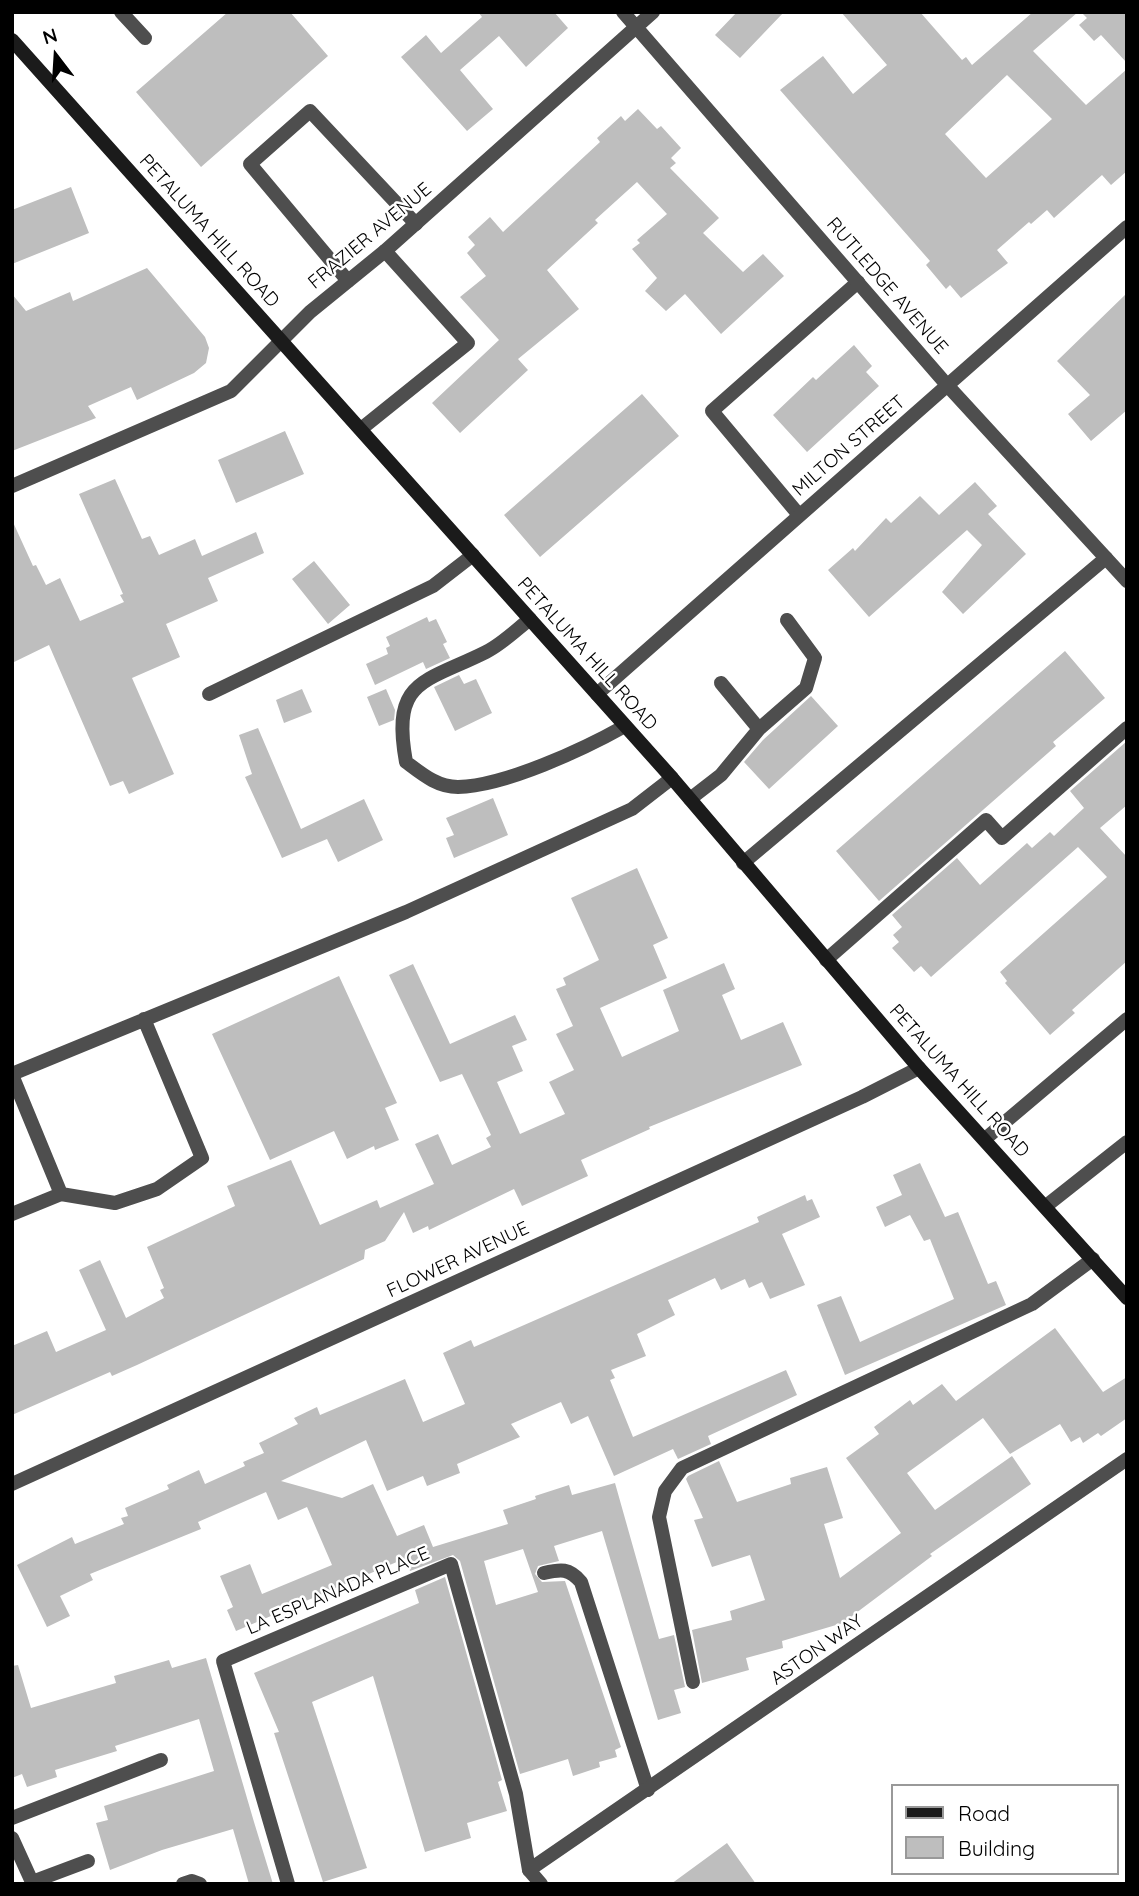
<!DOCTYPE html>
<html>
<head>
<meta charset="utf-8">
<style>
  body { margin:0 }
  #map { position:relative; width:1139px; height:1896px; overflow:hidden; background:#fff; font-family:Quicksand,sans-serif }
  canvas { display:block }
  .frame { position:absolute; inset:0; border:14px solid #000; pointer-events:none }
  .legend { position:absolute; left:891px; top:1784px; width:228px; height:91px; box-sizing:border-box; background:#fff; border:2px solid #999; margin:0; padding:9px 12px; list-style:none; font-size:21px; color:#000 }
  .legend li { display:flex; align-items:center; gap:14px; height:35px }
  .legend b { width:35px; border:2px solid #999 }
  .north { position:absolute; left:21px; top:21px; width:70px; height:70px; -webkit-text-stroke:5px #fff; paint-order:stroke; rotate:343deg; font-size:19px; font-weight:700; line-height:28px; text-align:center; color:#000 }
  .north::after { content:''; display:block; margin:auto; width:24px; height:32px; background:#000; clip-path:polygon(50% 0,100% 100%,50% 72%,0 100%) }
</style>
</head>
<body>
<div id="map">
<canvas width="1139" height="1896"></canvas>
<div class="frame"></div>
<ul class="legend">
<li><b style="height:9px;background:#1b1b1b"></b>Road</li>
<li><b style="height:19px;background:#bebebe"></b>Building</li>
</ul>
<div class="north">N</div>
</div>
<script>
const ctx = document.querySelector('canvas').getContext('2d');
ctx.lineJoin = 'round';
function fillPath(path, color) { ctx.fillStyle = color; ctx.fill(path, 'evenodd'); }
function trace(path, color, width, dash) { ctx.strokeStyle = color; ctx.lineWidth = width; ctx.lineCap = dash ? 'butt' : 'round'; ctx.setLineDash(dash || []); ctx.stroke(path); }
function write(font, color, halo, rows, align = 'center') {
  ctx.font = font + ' Quicksand,sans-serif'; ctx.lineWidth = 5; ctx.setLineDash([]); ctx.textBaseline = 'middle'; ctx.strokeStyle = halo; ctx.fillStyle = color; for (const [text, x, y, turn = 0] of rows) {
    ctx.save(); ctx.translate(x, y); ctx.rotate((+turn || 0) * Math.PI / 180); ctx.textAlign = isNaN(turn) ? turn : align; if (halo) ctx.strokeText(text, 0, 0); ctx.fillText(text, 0, 0); ctx.restore();
  }
}
fillPath(new Path2D(`
  M228,12H290L328,56L201,167L136,92Z
  M478,12H554L568,28L526,67L499,36L460,70L493,109L467,131L401,57L426,35L441,53L482,17Z
  M737,12H784L740,58L715,35Z
  M841,12H920L962,60L966,57L972,65L1033,12H1078L1033,51L1086,105L1127,69V171L1111,185L1102,175L1054,218L1047,210L1031,224L1029,222L997,250L1008,263L961,298L950,285L946,289L926,265L930,261L780,90L823,56L853,94L887,65ZM1007,75L1052,119L986,178L945,134Z
  M1081,12H1127V63L1101,35L1094,41L1079,25L1087,18Z
  M638,109L657,129L661,126L681,148L671,158L676,163L670,168L719,218L703,233L743,272L763,254L784,276L721,334L685,294L666,311L645,291L657,278L632,249L640,243L637,240L667,214L637,182L595,220L598,223L547,270L579,309L518,359L528,370L460,433L432,403L499,340L460,297L486,276L467,253L475,245L468,237L490,217L503,232L600,142L597,138L621,116L625,121Z
  M71,187L89,233L12,264V210Z
  M147,268L205,337L209,348L206,363L194,373L137,400L131,387L88,406L96,418L12,451V294L26,311L70,292L73,301Z
  M1127,293V410L1091,441L1068,414L1090,395L1057,361Z
  M854,345L872,366L866,372L879,386L807,452L773,415L813,377L816,380Z
  M642,394L679,436L540,557L504,515Z
  M285,431L304,474L236,503L218,460Z
  M115,479L142,539L150,536L159,555L195,539L202,556L256,532L264,553L208,578L218,601L166,624L180,657L132,678L174,774L129,794L123,781L110,786L49,645L12,663V520L33,566L36,565L46,585L60,578L80,621L124,602L120,595L123,594L79,494Z
  M975,482L997,506L988,514L1026,554L963,614L942,592L982,545L967,530L869,617L828,570L853,548L855,551L886,518L891,523L920,496L939,515Z
  M314,561L350,605L328,624L292,579Z
  M427,617L429,622L436,619L447,642L443,644L450,658L426,669L423,662L375,685L366,664L388,654L386,648L390,646L386,637Z
  M1065,651L1105,698L1053,742L1056,746L879,901L836,851Z
  M459,675L464,684L476,679L492,713L455,731L434,687Z
  M302,689L312,712L284,723L276,700Z
  M386,689L395,710L394,720L379,726L367,697Z
  M811,696L838,726L769,789L744,762L763,740Z
  M258,728L301,829L364,799L383,840L338,862L327,839L282,858L245,777L252,774L239,735Z
  M1127,741V805L1100,828L1127,857V961L1072,1010L1075,1013L1050,1035L1005,983L1007,981L1000,972L1107,877L1078,847L931,977L921,966L914,972L892,948L899,942L893,935L902,927L892,915L957,858L980,885L1027,843L1032,848L1050,832L1054,836L1084,808L1070,791Z
  M493,798L508,835L454,858L446,838L454,835L446,818Z
  M637,868L668,938L653,945L667,978L600,1008L622,1057L679,1031L663,990L724,963L735,989L722,995L741,1040L783,1022L802,1065L649,1127L650,1129L581,1160L588,1176L522,1206L514,1189L429,1230L428,1226L413,1233L404,1212L385,1241L365,1250L364,1259L137,1365L112,1376L110,1372L12,1415V1346L47,1331L56,1352L106,1330L79,1270L100,1260L126,1318L164,1298L160,1290L164,1288L147,1247L235,1206L227,1186L291,1160L320,1225L377,1200L380,1208L434,1184L415,1144L438,1134L452,1165L491,1147L486,1138L491,1135L462,1074L440,1082L389,975L413,964L450,1044L515,1015L527,1040L512,1046L523,1071L497,1082L520,1134L565,1114L549,1082L574,1070L556,1034L573,1026L556,989L566,985L563,978L599,960L571,898Z
  M339,976L397,1103L385,1108L399,1140L375,1150L374,1146L347,1159L334,1131L270,1160L212,1034Z
  M920,1163L945,1217L958,1212L988,1284L996,1281L1006,1305L845,1375L817,1305L841,1296L860,1342L954,1299L930,1239L924,1241L910,1215L885,1227L876,1207L902,1195L893,1175Z
  M805,1195L807,1201L812,1199L820,1217L782,1234L805,1285L770,1299L762,1282L749,1288L745,1279L721,1290L715,1278L668,1300L675,1315L637,1334L646,1356L611,1370L615,1378L610,1380L633,1437L786,1370L797,1395L708,1436L711,1444L678,1459L673,1449L614,1476L588,1416L571,1424L561,1402L511,1424L520,1437L457,1464L460,1473L427,1486L423,1476L387,1491L366,1440L281,1481L342,1498L373,1484L397,1536L424,1525L433,1547L508,1524L503,1510L536,1499L535,1496L569,1485L572,1495L615,1483L659,1639L674,1635L685,1687L674,1690L681,1713L658,1720L602,1531L554,1546L559,1561L538,1566L535,1574L542,1582L565,1581L621,1747L615,1750L617,1757L599,1762L600,1767L573,1776L568,1759L520,1774L460,1561L453,1555L410,1571L406,1558L236,1631L227,1610L233,1607L220,1576L250,1564L262,1594L332,1565L307,1507L278,1520L266,1492L198,1522L201,1529L90,1574L93,1580L60,1596L70,1616L47,1627L17,1565L72,1537L75,1544L124,1524L121,1518L128,1516L125,1508L169,1489L167,1485L199,1470L205,1484L245,1466L243,1462L264,1453L259,1443L298,1424L294,1418L317,1407L320,1415L405,1379L423,1422L465,1404L443,1353L471,1340L474,1347L759,1222L757,1217ZM523,1549L538,1592L496,1605L484,1561Z
  M1055,1328L1103,1392L1127,1377V1418L1101,1436L1098,1433L1083,1443L1080,1437L1071,1442L1060,1424L1010,1454L983,1418L907,1473L935,1510L1012,1456L1031,1484L930,1554L932,1556L852,1616L853,1620L782,1641L783,1648L746,1658L749,1670L702,1683L692,1630L732,1620L730,1611L765,1600L750,1555L712,1567L694,1520L703,1518L686,1479L688,1476L719,1461L737,1502L791,1484L790,1478L827,1467L843,1518L824,1524L840,1578L901,1533L846,1458L879,1434L874,1427L910,1400L913,1405L942,1384L956,1401Z
  M445,1577L502,1780L498,1782L507,1811L467,1823L471,1838L425,1852L373,1676L312,1702L367,1868L323,1882L274,1733L279,1732L254,1673L419,1603L415,1590Z
  M206,1658L254,1822L273,1884H249L233,1829L162,1850L110,1870L96,1823L108,1820L104,1806L214,1771L199,1719L115,1746L117,1751L55,1770L57,1777L27,1787L22,1774L12,1778V1666L18,1665L31,1708L116,1683L114,1676L169,1660L172,1668Z
  M727,1843L756,1884H671Z`), '#bebebe');
trace(new Path2D(`
  M121,12L145,38
  M348,281L250,164L310,111L416,224
  M361,429L468,343L385,251
  M799,515L712,411L858,282
  M530,619C516,630 502,644 486,652C424,683 391,679 406,762C422,774 437,787 458,787C505,786 584,749 625,726
  M721,683L759,729
  M209,694L433,586L473,555
  M690,799L721,775L759,729L806,688L815,658L787,620
  M743,863L1106,558
  M826,960L986,820L1002,838L1127,728
  M12,1074L406,912L632,809L672,778
  M12,1075L61,1194
  M985,1139L1127,1019
  M1046,1206L1127,1142
  M12,1214L61,1194L115,1203L157,1189L202,1158L144,1019
  M544,1573C561,1569 569,1568 581,1582L648,1790
  M693,1682L659,1517L665,1491L682,1468L1032,1304L1093,1259
  M12,1818L161,1760
  M12,1838L32,1882L88,1861
  M183,1884L192,1881L200,1884
  M288,1884L223,1661L451,1564L516,1794L529,1870`), '#4e4e4e', 14);
trace(new Path2D(`
  M623,12L947,385L1127,581
  M12,486L231,391L310,312L385,251L653,12
  M597,694L1127,227
  M12,1484L862,1097L919,1068
  M541,1884L529,1870L1127,1459`), '#4e4e4e', 14);
trace(new Path2D(`
  M12,40L672,778L919,1068L1127,1298`), '#1b1b1b', 14);
write('19px', '#000', '#fff', [
  ["PETALUMA HILL ROAD",209,231,48],
  ["FRAZIER AVENUE",370,236,-40],
  ["RUTLEDGE AVENUE",887,286,49],
  ["MILTON STREET",849,446,-41],
  ["PETALUMA HILL ROAD",587,654,48],
  ["PETALUMA HILL ROAD",959,1081,48],
  ["FLOWER AVENUE",458,1260,-25],
  ["LA ESPLANADA PLACE",338,1591,-23],
  ["ASTON WAY",817,1650,-35]
]);
</script>
</body>
</html>
